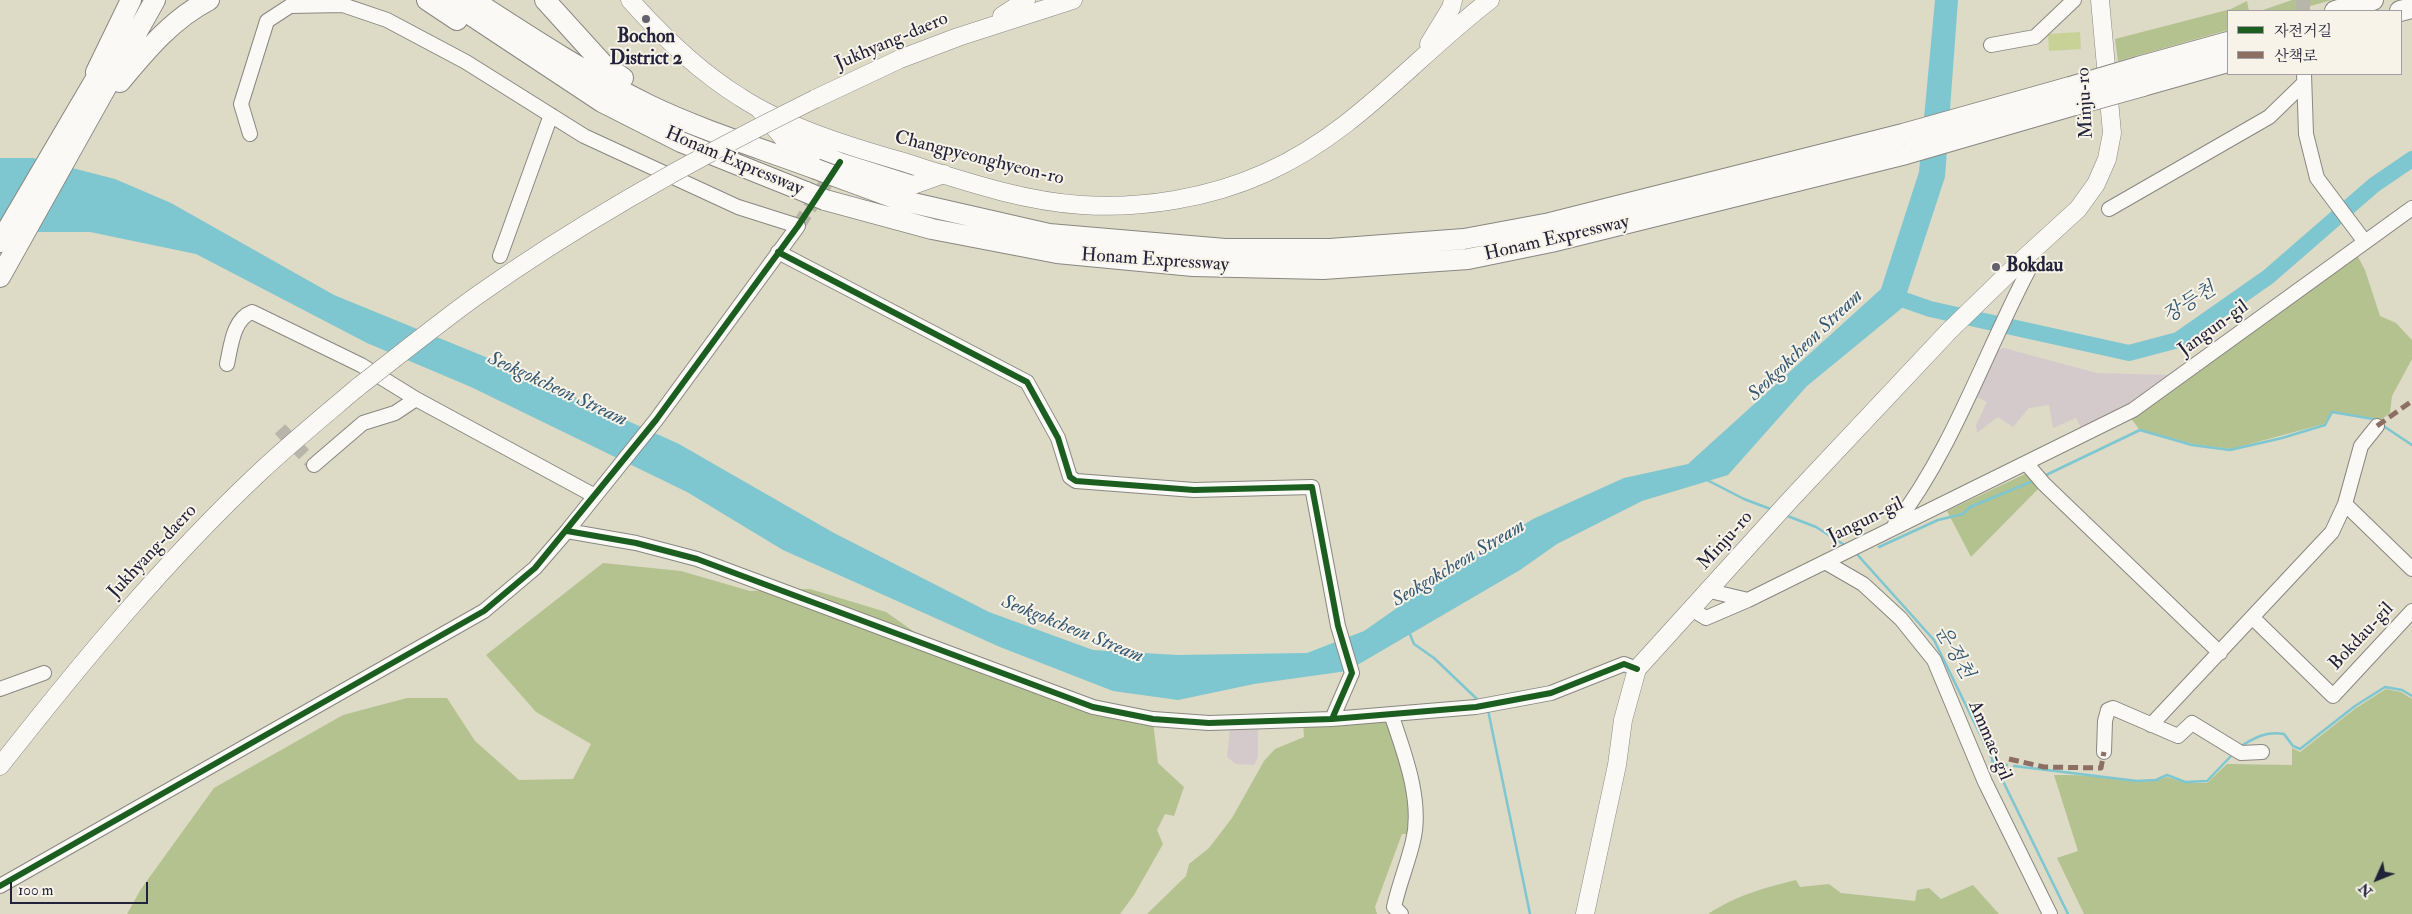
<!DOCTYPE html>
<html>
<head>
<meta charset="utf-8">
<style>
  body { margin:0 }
  #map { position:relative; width:2412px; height:914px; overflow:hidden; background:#dddac6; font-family:"IM FELL Double Pica","Noto Serif KR",serif }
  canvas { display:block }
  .legend { position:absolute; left:2227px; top:10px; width:175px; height:65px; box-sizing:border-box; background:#f7f3e8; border:1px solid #a29fa3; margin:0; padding:6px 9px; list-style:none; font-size:15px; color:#22223b }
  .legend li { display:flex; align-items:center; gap:10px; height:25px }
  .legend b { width:25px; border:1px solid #a29fa3 }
  .north { position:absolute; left:2352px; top:854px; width:50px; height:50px; -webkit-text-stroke:4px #f7f3e8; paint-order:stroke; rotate:226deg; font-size:14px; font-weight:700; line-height:20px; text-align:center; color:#22223b }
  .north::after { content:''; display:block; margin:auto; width:18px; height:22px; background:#22223b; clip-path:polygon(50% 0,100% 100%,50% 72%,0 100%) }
  .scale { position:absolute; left:10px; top:882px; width:138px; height:22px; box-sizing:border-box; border:2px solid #22223b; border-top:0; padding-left:6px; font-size:15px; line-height:18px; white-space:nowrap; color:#22223b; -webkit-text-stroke:4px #f7f3e8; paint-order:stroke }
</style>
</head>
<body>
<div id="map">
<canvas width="2412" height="914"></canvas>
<ul class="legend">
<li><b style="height:6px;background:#1b5e20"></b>자전거길</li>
<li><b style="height:6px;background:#8d6e63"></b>산책로</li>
</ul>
<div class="north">N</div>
<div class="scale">100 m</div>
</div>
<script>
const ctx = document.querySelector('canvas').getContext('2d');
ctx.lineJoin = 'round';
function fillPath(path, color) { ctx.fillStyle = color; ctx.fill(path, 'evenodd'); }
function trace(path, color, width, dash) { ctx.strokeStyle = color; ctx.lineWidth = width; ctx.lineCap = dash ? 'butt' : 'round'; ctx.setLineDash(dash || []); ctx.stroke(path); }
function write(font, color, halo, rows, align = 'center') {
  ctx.font = font + ' "IM FELL Double Pica","Noto Serif KR",serif'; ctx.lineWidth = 4; ctx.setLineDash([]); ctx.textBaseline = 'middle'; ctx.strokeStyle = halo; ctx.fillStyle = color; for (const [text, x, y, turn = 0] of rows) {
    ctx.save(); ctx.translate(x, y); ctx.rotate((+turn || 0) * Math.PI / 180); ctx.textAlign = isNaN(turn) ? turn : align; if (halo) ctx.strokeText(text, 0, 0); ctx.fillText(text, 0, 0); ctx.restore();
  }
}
fillPath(new Path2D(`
  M2004,348L2097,373L2169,375L2129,406L2082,429L2076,418L2053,428L2049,405L2029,408L2013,427L1998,417L1977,433L1976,425L1987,402L1975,396L1995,350Z
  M1258,726V757L1254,765L1236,764L1227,757L1230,727Z`), '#d5cacb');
fillPath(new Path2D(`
  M2080,32L2081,49L2049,51L2048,34Z`), '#c8d296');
fillPath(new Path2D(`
  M2292,0H2332L2292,11H2260Z
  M2247,1L2249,11H2228V30L2118,61L2115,39L2231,9Z
  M2356,253L2365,270L2380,316L2396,323L2412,340V359L2392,396L2390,413L2375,424L2374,418L2332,412L2324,424L2231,449L2193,444L2139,429L2129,416Z
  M2027,473L2041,486L1971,557L1947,511Z
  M603,563L681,571L750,591L810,589L886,612L964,667L1089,712L1153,722L1158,763L1184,787L1174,816L1165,814L1157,830L1163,844L1134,895L1120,914H127L141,889L214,788L343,715L407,698H447L475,741L519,780L573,779L591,744L536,712L486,655Z
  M2386,689L2401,692L2412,699V914H2084L2057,858L2078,851L2054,775C2069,775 2083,775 2098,777C2122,779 2144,786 2167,777L2185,783H2207L2227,764L2292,765V748L2300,752L2356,708Z
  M1390,718L1407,784L1411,834H1402L1375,907L1377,914H1147L1186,876L1189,864L1209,848L1232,818L1264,761L1275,749L1304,737L1303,723Z
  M1796,880L1800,887L1829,884L1841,893L1915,901L1917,890L1929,888L1941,899L1973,885L1999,914H1708C1737,895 1764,888 1796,880Z`), '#b3c28f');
fillPath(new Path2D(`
  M1935,0H1958L1945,177L1902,308L1807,386L1728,475L1642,501L1557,544L1520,570L1347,671L1254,684L1178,700L1113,691L1000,647L783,550L687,492L471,387L367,343L196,254L90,232H0V158H33L115,179L171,203L334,295L488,358L679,444L834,533L989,612L1093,650L1177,655L1307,653L1364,631L1450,571L1533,519L1624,478L1688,464L1881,289L1919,172Z`), '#7ec6d0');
trace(new Path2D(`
  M2382,425L2412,445
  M2044,476L2140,430L2192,445L2230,450L2282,438L2325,425L2332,412L2373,419
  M1707,480L1744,499L1773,510
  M1785,515L1816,527L1846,546
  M1879,547L1938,520L1963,514L1970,507L2033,481
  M1855,552L1934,640L2068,914
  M1409,632L1414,644L1434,658L1479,701
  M1488,710L1530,914
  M2241,746C2256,737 2267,731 2284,734L2293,746L2300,749L2355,706L2385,687L2402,690L2412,696
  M1992,761L2007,765
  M2014,766L2137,781L2156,780L2167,775L2185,782L2207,781L2233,754`), '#7ec6d0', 2.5);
trace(new Path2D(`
  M1890,295L1930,309L2129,353L2178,340L2268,277L2374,185L2412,159`), '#7ec6d0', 16);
trace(new Path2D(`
  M2303,0V11
  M798,226L835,169
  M280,429L314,465`), '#b8b5aa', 14, [14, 7]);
const minor = new Path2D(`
  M1991,45L2035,37L2074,0
  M2304,74L2306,134L2317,178L2365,242
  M2109,209L2269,117L2303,84
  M778,252L1027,382L1058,438L1070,477L1076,481L1194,490L1312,487L1338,626L1352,673L1332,719
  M500,256L551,115
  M227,364C231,346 233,319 252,312L361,365L416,399L595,496
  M2026,463L2044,484L2220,653
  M314,465L363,423L395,413L416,399
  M2345,504L2412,569
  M1894,526C1952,451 1984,355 2028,271L2021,261
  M567,531L636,543L697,559L1093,707L1153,719L1209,723L1332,719L1476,707L1551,693L1624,664L1637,669
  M1825,562L1863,584L1901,619L1934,660L1985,782L2050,914
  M1710,591L1748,600
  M1691,609L1706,618L1748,600L2133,410L2412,208
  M2253,618L2333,696L2412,611
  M0,689L44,673
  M1391,714C1404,752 1423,801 1413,841C1408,863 1399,884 1394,907L1401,914
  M2151,725L2332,532L2345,504L2361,446L2377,426
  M2104,752L2105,721L2108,710L2113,708L2178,736L2192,723L2241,753L2262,752
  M0,886L484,611L535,568L567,531L656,420L798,226L738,207L584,136L466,62L387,20L343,5L290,6L267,21L241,104L250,134`);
const major = new Path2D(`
  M630,0C663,37 698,71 740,97C786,127 848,146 900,161C958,179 1020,201 1082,205C1142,209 1210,198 1265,173C1355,133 1414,58 1490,0
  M1002,16L1026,0
  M1429,44L1451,8L1453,0
  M815,99L900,59L958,37L1073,0
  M760,110L783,138L840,162L913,185L944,174
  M0,766C81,663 165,561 261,471C292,442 325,415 358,387
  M1585,914L1617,765L1623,720L1637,669L1791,499L1949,331L2021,261L2078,209L2096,184L2107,159L2112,133L2100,0`);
const highway = new Path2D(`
  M427,0L457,20
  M448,0L602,102L681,142L806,192
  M473,0C530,37 588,75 649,105C703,131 760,148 816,169
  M545,0L603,64L623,78
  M2335,11L2373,0
  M2400,11L2412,8
  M2138,67L2228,42
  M96,72L131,0
  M120,82C146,51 172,19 209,0
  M2143,86L2228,62
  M832,175L900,200L1049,234L1225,249H1330L1464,239L1550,223L1903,134L2070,87
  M825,200L932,229L1057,253L1193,266L1323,269L1468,259L1551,242L1906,154L2075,105
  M0,242L105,63
  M0,277L155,0`);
trace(minor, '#898781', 16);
trace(major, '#898781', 19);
trace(highway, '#898781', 22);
trace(minor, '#faf9f6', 14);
trace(major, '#faf9f6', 18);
trace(highway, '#faf9f6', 20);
const majorBridge = new Path2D(`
  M358,387C397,357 435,326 475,297C582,221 697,157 815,99`);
const highwayBridge = new Path2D(`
  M2070,87L2138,67
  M2075,105L2143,86
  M816,169L832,175
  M806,192L825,200`);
trace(majorBridge, '#898781', 19, []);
trace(highwayBridge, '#898781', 22, []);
trace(majorBridge, '#faf9f6', 18);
trace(highwayBridge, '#faf9f6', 20);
trace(new Path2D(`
  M2377,426L2412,401
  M2009,759L2044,767L2101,768L2104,752`), '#8d6e63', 5, [10, 5]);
trace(new Path2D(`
  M778,252L1027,382L1058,438L1070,477L1076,481L1194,490L1312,487L1338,626L1352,673L1332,719
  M567,531L636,543L697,559L1093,707L1153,719L1209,723L1332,719L1476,707L1551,693L1624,664L1637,669
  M0,886L484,611L535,568L656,420L798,226L840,162`), '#1b5e20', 6);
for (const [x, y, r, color] of [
  [646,19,5,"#63626c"],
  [1996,267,5,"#63626c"]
]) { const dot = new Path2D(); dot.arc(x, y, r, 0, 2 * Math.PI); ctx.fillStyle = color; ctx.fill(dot); trace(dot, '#f7f3e8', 2); }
write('bold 19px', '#22223b', '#f7f3e8', [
  ["Bochon",646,38],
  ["District 2",646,60],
  ["Bokdau",2006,267,"left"]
]);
write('19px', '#22223b', '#f7f3e8', [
  ["Jukhyang-daero",892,42,-23],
  ["Minju-ro",2086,103,-93],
  ["Changpyeonghyeon-ro",979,159,14],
  ["Honam Expressway",734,162,23],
  ["Honam Expressway",1557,239,-13],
  ["Honam Expressway",1155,261,4],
  ["Jangun-gil",2214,329,-36],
  ["Jangun-gil",1866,521,-26],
  ["Minju-ro",1726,541,-48],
  ["Jukhyang-daero",153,552,-47],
  ["Bokdau-gil",2362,637,-47],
  ["Ammae-gil",1989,741,67]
]);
write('italic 20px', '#345871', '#f7f3e8', [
  ["장등천",2190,304,-32],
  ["Seokgokcheon Stream",1806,346,-44],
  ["Seokgokcheon Stream",557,390,25],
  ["Seokgokcheon Stream",1459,564,-31],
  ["Seokgokcheon Stream",1072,630,22],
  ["운정천",1953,653,60]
]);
</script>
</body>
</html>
